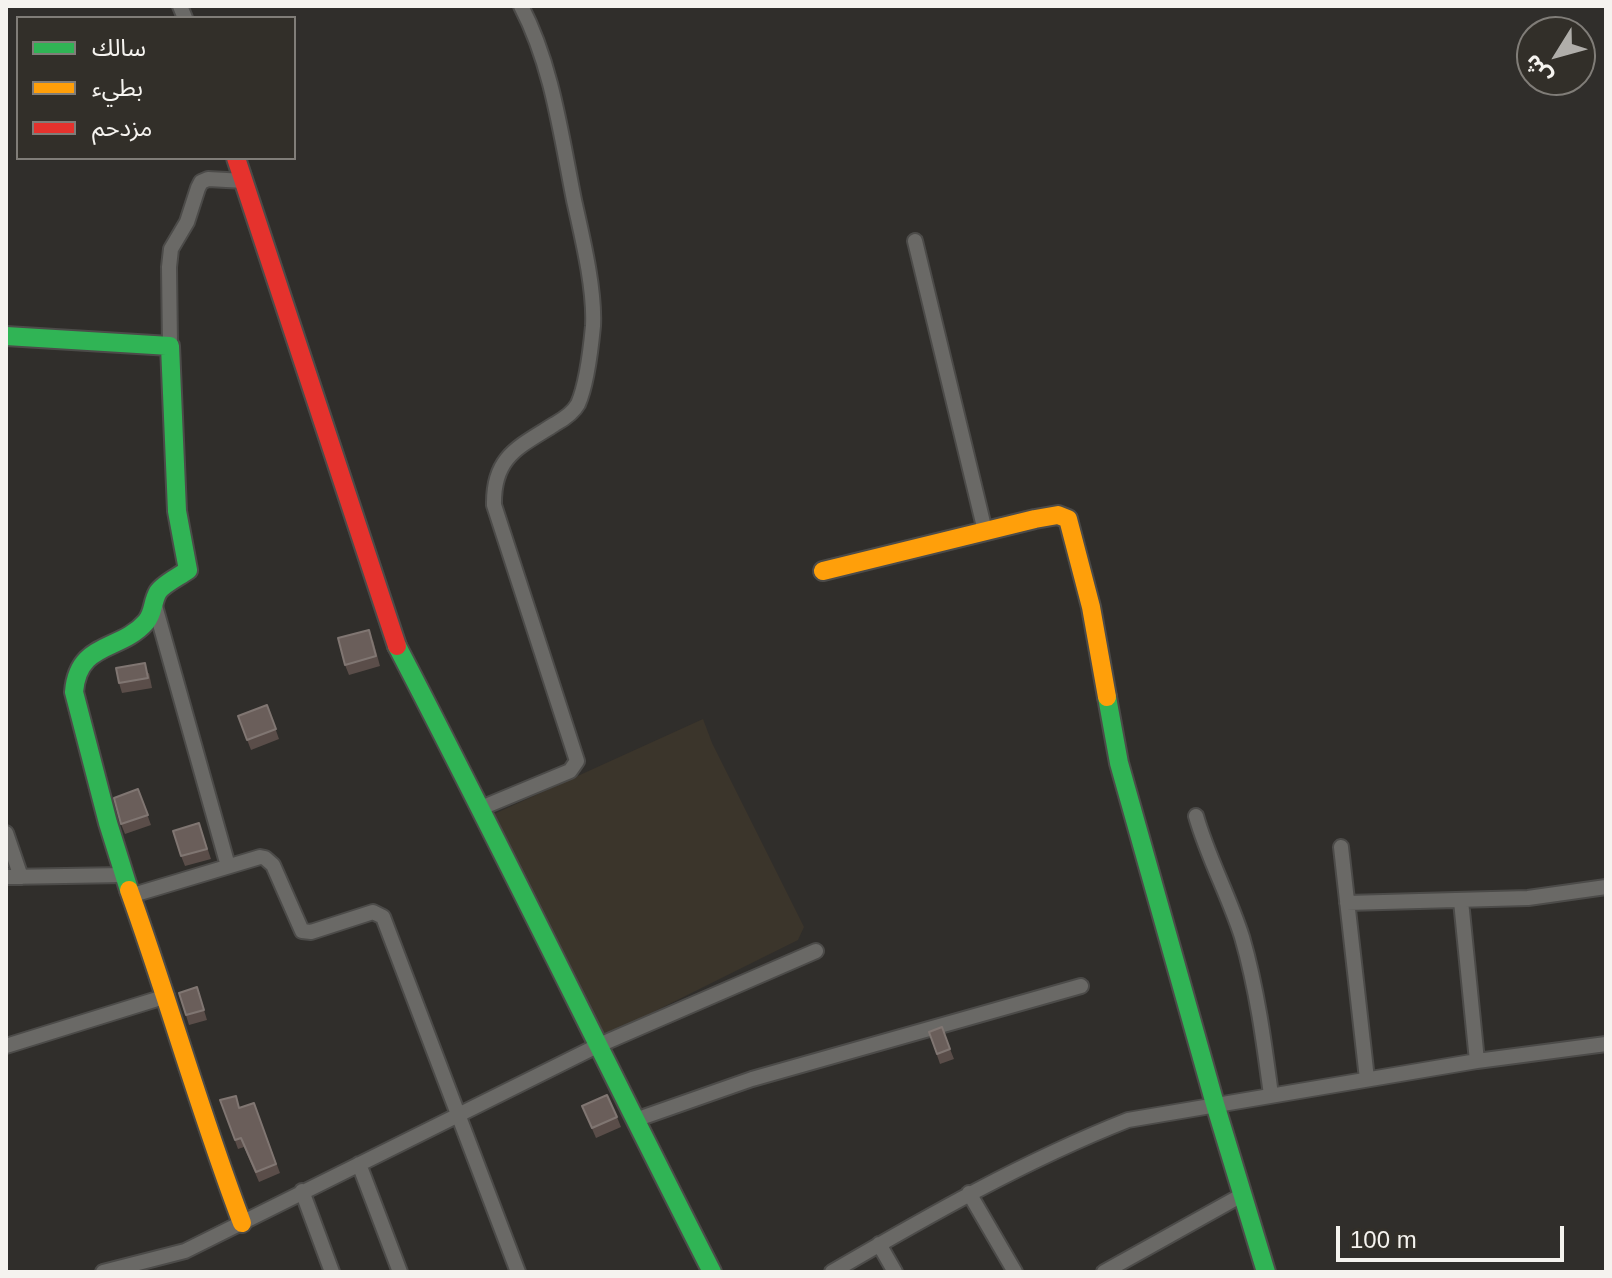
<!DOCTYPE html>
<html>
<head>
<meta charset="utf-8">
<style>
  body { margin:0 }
  #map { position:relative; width:1612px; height:1278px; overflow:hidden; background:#302e2b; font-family:Arial,"Noto Sans Arabic",sans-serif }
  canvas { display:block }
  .frame { position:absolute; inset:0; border:8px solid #f5f3ef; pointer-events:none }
  .legend { position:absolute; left:16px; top:16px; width:280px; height:144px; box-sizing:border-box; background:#322f29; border:2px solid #807d78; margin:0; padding:10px 14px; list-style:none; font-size:24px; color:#f5f3ef }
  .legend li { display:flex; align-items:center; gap:16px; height:40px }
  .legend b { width:40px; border:2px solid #807d78 }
  .north { position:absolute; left:1516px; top:16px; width:80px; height:80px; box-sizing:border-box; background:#322f29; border:2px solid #807d78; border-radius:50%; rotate:233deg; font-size:22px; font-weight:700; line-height:32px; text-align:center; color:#f5f3ef }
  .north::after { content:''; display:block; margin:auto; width:28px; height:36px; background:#b0aeaa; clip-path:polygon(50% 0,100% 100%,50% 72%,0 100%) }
  .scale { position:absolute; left:1336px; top:1226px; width:228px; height:36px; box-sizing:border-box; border:4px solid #f5f3ef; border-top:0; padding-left:10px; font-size:24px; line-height:28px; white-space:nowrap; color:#f5f3ef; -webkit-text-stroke:6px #322f29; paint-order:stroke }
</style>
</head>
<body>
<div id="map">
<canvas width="1612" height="1278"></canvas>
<div class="frame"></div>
<ul class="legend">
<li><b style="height:10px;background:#30b455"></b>سالك</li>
<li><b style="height:10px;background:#ff9f0a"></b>بطيء</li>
<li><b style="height:10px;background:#e5322d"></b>مزدحم</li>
</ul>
<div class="north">ش</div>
<div class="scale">100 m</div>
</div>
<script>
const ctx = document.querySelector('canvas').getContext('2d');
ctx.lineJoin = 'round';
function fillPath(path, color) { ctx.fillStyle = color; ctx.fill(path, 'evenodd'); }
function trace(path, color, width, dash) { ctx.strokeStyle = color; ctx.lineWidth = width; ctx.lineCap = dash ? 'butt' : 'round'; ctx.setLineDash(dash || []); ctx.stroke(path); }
fillPath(new Path2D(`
  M703,719L712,743L804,927L798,940L603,1037L494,814Z`), '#3b352b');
const street = new Path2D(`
  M180,6L185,18
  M915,241L985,531
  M170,346L169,267L171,249L187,222L198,188L201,182L208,179L245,181
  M155,606L228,866
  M481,808L570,771L577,761L494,505C493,456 519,447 555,424C564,419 573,413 578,404C586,386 591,347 593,326C595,289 582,236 574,200C561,135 552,65 521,6
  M1196,816C1208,858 1229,896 1242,937C1257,989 1264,1042 1271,1095
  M6,833L21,877
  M1341,847L1367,1079
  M6,877L124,875
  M133,895L260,857L265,858L273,865L302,931L311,932L373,912L383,917L518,1272
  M1461,901L1477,1061
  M1347,903L1528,898L1606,887
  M6,1046L167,996
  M635,1120L752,1079L1081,986
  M359,1164L400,1272
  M302,1191L332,1272
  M969,1193L1015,1272
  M879,1244L895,1272
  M103,1272L185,1251L597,1046L816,951
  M832,1272C928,1216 1024,1161 1128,1120L1477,1061L1606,1044
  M1104,1272L1242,1195`);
const fast = new Path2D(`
  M6,336L170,346L177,511L188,570C180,576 163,584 158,592C152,602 154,613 146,622C120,652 78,641 74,692L108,823L129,890
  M397,646C505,853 606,1064 712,1272
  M1107,697L1119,763L1215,1104L1266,1272`);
const slow = new Path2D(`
  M823,571L1035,519L1058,515L1068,519L1091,607L1107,697
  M129,890C169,1001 200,1113 242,1223`);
const jam = new Path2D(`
  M236,158L397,646`);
trace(street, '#4c4b49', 18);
trace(fast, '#4c4b49', 22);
trace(slow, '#4c4b49', 22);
trace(jam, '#4c4b49', 22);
trace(street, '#6a6966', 14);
trace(fast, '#30b455', 18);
trace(slow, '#ff9f0a', 18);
trace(jam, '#e5322d', 18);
fillPath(new Path2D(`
  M373,640L380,666L349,675L345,665Z
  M149,673L152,688L122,693L119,683Z
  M267,705L279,739L251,750L238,716Z
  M138,789L151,825L125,834L121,824Z
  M199,823L211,859L185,866L181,856Z
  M197,987L207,1020L189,1025L179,993Z
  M929,1032L950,1049L954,1059L940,1064Z
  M220,1100L240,1108L254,1103L280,1173L259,1182L244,1147L238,1149Z
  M582,1106L617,1117L621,1127L596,1138Z`), '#5a4d49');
const building = new Path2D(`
  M369,630L376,656L345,665L338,638Z
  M145,663L148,678L119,683L116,668Z
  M267,705L276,729L247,740L238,716Z
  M138,789L148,815L121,824L114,798Z
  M199,823L207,849L181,856L173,831Z
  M197,987L204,1010L186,1015L179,993Z
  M942,1027L950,1049L937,1054L929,1032Z
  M607,1095L617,1117L592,1128L582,1106Z
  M236,1096L239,1108L254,1103L276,1164L256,1172L241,1138L235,1140L220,1100Z`);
fillPath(building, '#6a5e5a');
trace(building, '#807672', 2);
</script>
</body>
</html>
